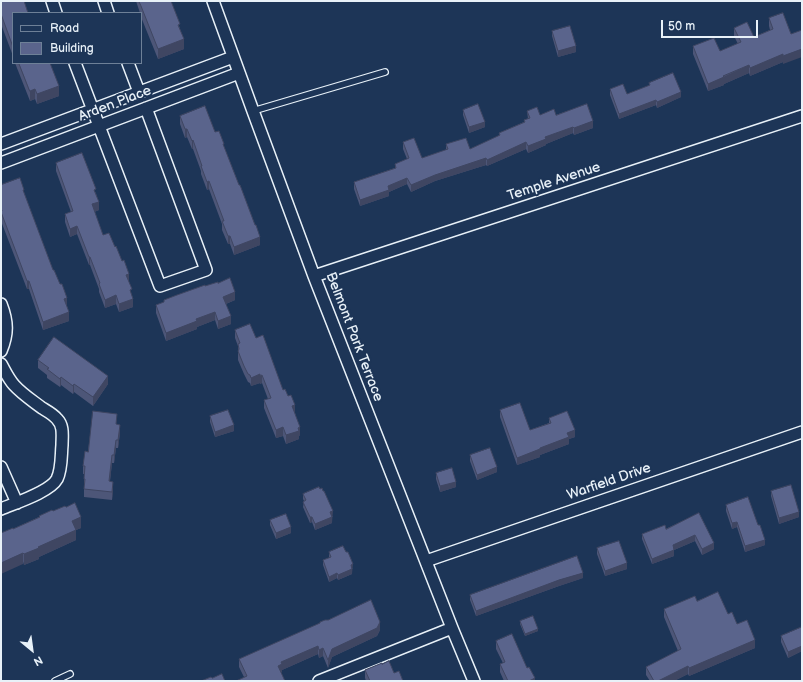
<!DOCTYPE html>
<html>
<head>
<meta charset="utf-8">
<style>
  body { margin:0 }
  #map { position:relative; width:803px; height:682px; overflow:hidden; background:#1d3557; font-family:"Balsamiq Sans",sans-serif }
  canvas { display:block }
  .frame { position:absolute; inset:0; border:2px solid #e8f1f8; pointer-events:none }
  .legend { position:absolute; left:12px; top:12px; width:130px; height:52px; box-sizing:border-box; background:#1d3557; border:1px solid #6e8097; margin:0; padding:5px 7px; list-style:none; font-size:12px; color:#e8f1f8 }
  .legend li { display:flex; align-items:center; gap:8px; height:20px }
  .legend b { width:20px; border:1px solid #6e8097 }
  .north { position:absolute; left:12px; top:630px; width:40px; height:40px; -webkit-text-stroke:3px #1d3557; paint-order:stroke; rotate:151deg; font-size:11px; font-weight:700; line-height:16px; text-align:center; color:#e8f1f8 }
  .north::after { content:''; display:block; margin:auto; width:14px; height:18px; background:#e8f1f8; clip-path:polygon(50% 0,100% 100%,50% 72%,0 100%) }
  .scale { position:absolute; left:661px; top:20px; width:97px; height:18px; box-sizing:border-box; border:2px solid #e8f1f8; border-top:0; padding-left:5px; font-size:12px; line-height:14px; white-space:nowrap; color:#e8f1f8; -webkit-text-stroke:3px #1d3557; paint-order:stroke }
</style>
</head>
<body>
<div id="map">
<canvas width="803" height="682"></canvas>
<div class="frame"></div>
<ul class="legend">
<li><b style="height:5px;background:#1d3557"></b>Road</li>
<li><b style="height:11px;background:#5a648c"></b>Building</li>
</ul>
<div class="north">N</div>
<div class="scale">50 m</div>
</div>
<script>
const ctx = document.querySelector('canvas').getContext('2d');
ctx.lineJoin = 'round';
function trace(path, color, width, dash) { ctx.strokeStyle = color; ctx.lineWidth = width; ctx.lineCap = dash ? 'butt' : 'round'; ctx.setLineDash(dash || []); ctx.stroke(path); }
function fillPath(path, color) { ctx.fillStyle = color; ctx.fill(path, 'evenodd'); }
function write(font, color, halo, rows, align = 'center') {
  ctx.font = font + ' "Balsamiq Sans",sans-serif'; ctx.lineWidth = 4; ctx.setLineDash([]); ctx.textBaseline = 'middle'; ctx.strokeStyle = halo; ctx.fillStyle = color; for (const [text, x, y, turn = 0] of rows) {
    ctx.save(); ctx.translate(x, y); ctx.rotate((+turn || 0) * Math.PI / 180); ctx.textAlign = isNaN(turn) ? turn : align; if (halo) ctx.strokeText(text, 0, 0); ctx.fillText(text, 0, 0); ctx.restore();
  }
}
const service = new Path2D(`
  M253,111L385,72
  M55,681L70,674`);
const minor = new Path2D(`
  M52,1L56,13
  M104,1L108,13
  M213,1L253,111L314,276L452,628L474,681
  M75,63L160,286L206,270L146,108
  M128,63L139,92
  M1,144L233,57
  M1,163L239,73
  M314,276L802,116
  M1,304C8,322 8,334 1,351
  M1,364C5,371 8,378 14,385C22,394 33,401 42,408C47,411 53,414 57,419C64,426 62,436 62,445C61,455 62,469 57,479C50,492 15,503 1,509
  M1,467L17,503
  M426,561L802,432
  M319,681L452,628`);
trace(service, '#e8f1f8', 8);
trace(minor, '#e8f1f8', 14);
trace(service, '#1d3557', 5.5);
trace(minor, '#1d3557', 11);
fillPath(new Path2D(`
  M1,1L13,13V56L1,24Z
  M136,1H171L180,29L184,49L158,59L141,17V13H140Z
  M769,18L791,34L783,64V62L750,76L749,73L724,84V85L708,91L693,54V46L720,51L738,44L734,36V28L754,37L770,30L769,26Z
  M552,31L576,52L558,57L552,36Z
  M15,63H50L59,96L37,104L35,99L30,101Z
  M649,83L681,97L657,108L656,105L619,119L610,95V89L627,94L649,86Z
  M463,110L485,127L469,133L463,115Z
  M527,111L540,115H556L593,128L574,135L573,133L546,144V145L528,153L526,149L487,166L486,165L435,181L411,192L407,184L389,192V196L360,206L354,189V182L395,168V164L407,159L403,149V142L422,158L446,150V144L470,149L499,136V133L524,122V120L528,119Z
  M180,116L215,132L224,148L260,245L234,255L230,244H228L222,230V224L209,189L207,190L201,174V171L193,149H192L187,137L185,138L180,124Z
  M56,163L96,193L99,210L94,212L103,235L115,247L129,283L133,307L119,312L116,304L105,308L99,292V289L90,265H89L77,234L70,237L65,222V214L71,212L56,171Z
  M1,185L24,195L67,306L69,321L43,330L29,289H27L1,221Z
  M218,283L235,300L226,304L231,324L218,329L215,320L197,327V329L166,341L156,313V305L164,302V300L205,286Z
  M235,330L256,338L283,390L295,413L300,435L299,436V439L286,444L283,436L276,438L264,408V400L268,399L262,383L260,384V383L251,386L250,383L248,382L244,374L238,360V346L235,338Z
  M38,360L108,384L93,406L74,392L73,394L61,385L60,387L47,378V375L38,368Z
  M500,410L530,430L549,423V418L575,437L569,439V444L540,455V457L517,465L500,417Z
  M210,416L234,431L215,437L210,422Z
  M117,424L120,433L118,448H116L114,463H112L110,481L113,490L112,500L84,497V474H83V466L88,452Z
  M470,455L497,472L477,480L470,461Z
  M436,473L456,487L440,492L436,479Z
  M771,491L799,517L779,524L771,496Z
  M303,494L333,517H332V523L315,530L312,522L310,523L303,507L304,501L303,499Z
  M726,505L765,545L745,552L737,527L732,529L726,511Z
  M66,507L81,528L76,530V540L39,557V559L24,565L13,529L39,517V516Z
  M699,513L714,549L702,555L695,541L674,550V556L652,564L642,539V534L666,529Z
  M270,520L291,533L276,539L270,525Z
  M597,548L627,569L605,576L597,554Z
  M329,552L353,569H352V574L338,580L337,578L329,582L323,565V560L329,558Z
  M583,578L559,586L476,616L470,600V595Z
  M697,601L728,614L737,624L755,648L689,676L688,674L674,681H650L646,675V667L678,651L664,617V609Z
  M520,621L538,631L525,636L520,624Z
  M802,628V651L788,658L781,642V636Z
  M380,630L377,636L332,657L328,668L323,656L319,658L318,654L282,670L281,672L244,677L239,667V659Z
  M496,641L527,668L535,681H504L500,672V664L503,663L496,649Z
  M382,664L394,673L403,681H366L365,678V670Z`), '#4d5678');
fillPath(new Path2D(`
  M184,39V49L158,59V49Z
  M576,46V52L558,57V51Z
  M802,49V57L783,64V56Z
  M783,54V62L750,76V68Z
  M749,65V73L724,84V85L708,91V84Z
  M59,86V96L37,104V94Z
  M35,89V99L30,101V91Z
  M681,92V97L657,108V102Z
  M656,100V105L619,119V114Z
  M593,121V128L574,135V128Z
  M485,122V127L469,133V127Z
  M573,127V133L546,144V145L528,153V146L545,137Z
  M185,129H187V137L185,138Z
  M193,140V149H192V141Z
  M526,142V149L487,166V160Z
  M486,158V165L435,181L411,192V185L435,175Z
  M407,178V184L389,192V196L360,206V200L388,186Z
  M209,181V189L207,190V182Z
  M99,202V210L92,213V204Z
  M77,226V234L70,237V229Z
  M228,236H230V244H228Z
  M260,237V245L234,255V247Z
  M89,257H90V265H89Z
  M129,274V283H126V275Z
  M27,281H29V289H27Z
  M235,292V300L223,305V297Z
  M116,295V304L105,308V300Z
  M67,298V306L64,299Z
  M133,299V307L119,312V304Z
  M69,312V321L43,330V322Z
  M215,312V320L197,327V329L166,341V333L196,319Z
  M231,316V324L218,329V321Z
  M260,374V383L251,386V378Z
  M262,375V383L260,384V376Z
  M108,376V384L93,406V397Z
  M61,377V385L60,387V379Z
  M74,384V392L73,394V386Z
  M295,405V413L292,406Z
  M120,425V433L118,448V440Z
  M234,425V431L215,437V432Z
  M283,427V436L276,438V430Z
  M300,427V435L299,436V439L286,444V435Z
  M575,430V437L569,439V444L540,455V457L517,465V458L540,448L567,433Z
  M116,440V448L114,463V455Z
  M112,455V463L109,489V481Z
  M497,467V472L477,480V475Z
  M113,482V490L112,500V492Z
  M456,482V487L440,492V486Z
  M333,511L332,523L315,530V524L330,512Z
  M799,512V517L779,524V518Z
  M81,517V528L76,530V540L39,557V559L24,565V554L38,547L72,521Z
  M310,517H312V522L310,523Z
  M737,522V527L732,529V523Z
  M291,527V533L276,539V533Z
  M695,535V541L674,550V556L652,564V559L673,545Z
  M765,540V545L745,552V546Z
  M714,543V549L702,555V549Z
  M23,553V564L1,574V563Z
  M627,563V569L605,576V571Z
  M353,564L352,574L338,580V575L351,565Z
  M337,573V578L329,582V577Z
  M583,573V578L559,586L476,616V611L559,580Z
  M380,622V630L377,636L332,657L328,668V660L332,649Z
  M538,629V631L525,636V634Z
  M755,640V648L689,676V668Z
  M318,646V654L282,670V672L278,674V666L281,662Z
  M802,646V651L788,658V652Z
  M323,648V656L319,658V650Z
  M688,666V674L674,681H658Z
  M535,678V681H529Z`), '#3f4662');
const building = new Path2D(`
  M1,1H24L28,13H13V47L1,14Z
  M139,1H171L180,24L178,25L184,39L158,49L141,6Z
  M783,13L791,34L802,30V49L783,56V54L750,68L749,65L723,76L724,77L708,84L693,46L714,38L720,51L741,42L734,28L747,22L754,37L773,29L769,18Z
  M570,26L576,46L558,51L552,31Z
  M19,63H50L59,86L37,94L35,89L30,91Z
  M673,73L681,92L657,102L656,100L619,114L610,89L623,84L627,94L650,85L649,83Z
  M478,104L485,122L469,127L463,110Z
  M587,104L593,121L574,128L573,127L545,137L546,139L528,146L526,142L487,160L486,158L435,175L411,185L407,178L388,186L389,190L360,200L354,182L396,168L395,164L409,158L403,142L414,138L422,158L448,149L446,144L466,138L470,149L500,135L499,133L525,122L524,120L530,118L527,111L537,107L540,115L554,109L556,115Z
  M205,106L215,132L219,131L224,144H223L239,185H240L255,225H256L260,237L234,247L230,236H228L222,221H224L209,181L207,182L201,166H202L193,140L192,141L187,129H185L180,116Z
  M82,153L96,189L94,190L99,202L92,204L103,235L109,233L115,247L116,246L122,261L124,260L129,274L126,275L132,289L130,290L133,299L119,304L116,295L105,300L99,284L100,283L90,257H89L77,226L70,229L65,214L73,211L56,163Z
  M20,178L24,190H23L53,270H54L60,284H62L67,298L64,299L69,312L43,322L29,281H27L1,212V211H2L1,208V185Z
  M230,278L235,292L223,297L231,316L218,321L215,312L196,319L197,321L166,333L156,305L164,302V300L177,295L205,285V286L218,282V283Z
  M250,324L256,338L263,335L283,390L285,389L288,396L291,395L295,405L292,406L300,427L298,428L299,431L286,435L283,427L276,430L264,400L271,398L262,375L260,376V374L251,378L250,375L248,374L244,366L238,351L239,349L238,344L240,343L235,330Z
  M54,337L108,376L93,397L74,384L73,386L61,377L60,379L47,369L49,368L38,360Z
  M520,403L530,430L551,423L549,418L567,411L575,430L567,433L569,437L540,448V449L517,458L500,410Z
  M228,410L234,425L215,432L210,416Z
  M93,411L117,414L116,424L120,425L118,440H116L114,455H112L109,481L113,482L112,492L84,489L85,479H84L85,466H83L85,451L88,452Z
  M490,448L497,467L477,475L470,455Z
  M452,468L456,482L440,486L436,473Z
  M791,485L799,512L779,518L771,491Z
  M319,487L320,489L322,488L323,491H324L333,511L330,512L332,517L315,524L312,517H310L303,502L306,500L303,494Z
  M748,497L758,525H760L765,540L745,546L737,522L732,523L726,505Z
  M75,503L81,517L72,521L76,530L38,547L39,548L24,554L23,553L1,563V533L13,528V529L40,517L39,516L52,510L53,511L65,506L66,507Z
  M699,513L714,543L702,549L695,535L673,545L674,550L652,559L642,534L665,525L666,529Z
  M286,514L291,527L276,533L270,520Z
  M619,541L627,563L605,571L597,548Z
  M343,546L346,552H348L353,564L351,565L352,569L338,575L337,573L329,577L323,560L331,557L329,552Z
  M577,556L583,573L559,580L476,611L470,595Z
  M718,592L728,614L732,612L737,624L747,620L755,640L689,668L688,666L658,681H654L646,667L681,649L664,609L695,596L697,601Z
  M371,600L380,622L377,628L332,649L328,660L323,648L319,650L318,646L281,662L282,664L278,666L285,681H236L247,676L239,659L320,623V622L325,620H328Z
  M533,616L538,629L525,634L520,621Z
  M802,627V646L788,652L781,636Z
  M512,634L527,668L529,667L535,678L529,681H508L500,664L505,662L496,641Z
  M389,661L394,673L399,671L403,681H370L365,670L382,663V664Z
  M222,674L225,681H201L211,677L212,678Z`);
fillPath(building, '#5a648c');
trace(building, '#3f4662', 1);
write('14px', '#e8f1f8', '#1d3557', [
  ["Arden Place",115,104,-21],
  ["Temple Avenue",554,182,-18],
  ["Belmont Park Terrace",354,337,69],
  ["Warfield Drive",609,482,-19]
]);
</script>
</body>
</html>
